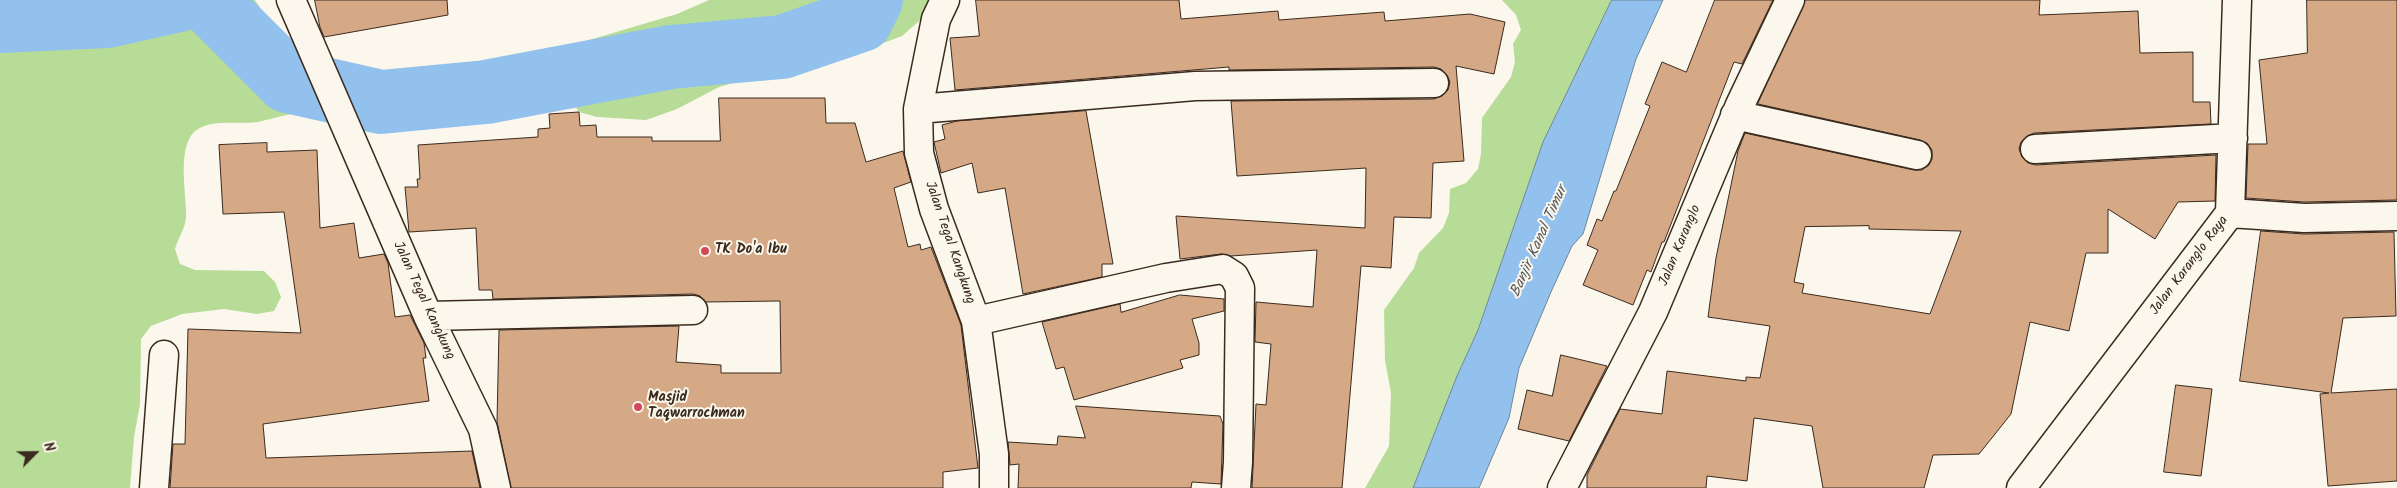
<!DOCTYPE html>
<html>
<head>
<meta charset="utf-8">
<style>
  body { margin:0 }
  #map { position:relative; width:2397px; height:488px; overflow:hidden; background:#fbf7ec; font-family:Kalam,sans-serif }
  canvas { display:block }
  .north { position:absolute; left:10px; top:428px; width:50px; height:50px; -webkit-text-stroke:4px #fbf7ec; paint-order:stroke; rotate:67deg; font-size:14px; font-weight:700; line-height:20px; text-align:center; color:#3b2a1e }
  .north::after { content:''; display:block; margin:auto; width:18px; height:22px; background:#3b2a1e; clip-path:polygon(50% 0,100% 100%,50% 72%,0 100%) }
</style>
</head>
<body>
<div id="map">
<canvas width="2397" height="488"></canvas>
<div class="north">N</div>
</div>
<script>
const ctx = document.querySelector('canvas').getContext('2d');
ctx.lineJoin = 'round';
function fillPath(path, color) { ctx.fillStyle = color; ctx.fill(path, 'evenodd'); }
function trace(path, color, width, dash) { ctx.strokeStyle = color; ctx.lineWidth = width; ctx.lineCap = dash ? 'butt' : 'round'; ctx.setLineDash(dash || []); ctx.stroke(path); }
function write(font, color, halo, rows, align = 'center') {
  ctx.font = font + ' Kalam,sans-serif'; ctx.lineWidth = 4; ctx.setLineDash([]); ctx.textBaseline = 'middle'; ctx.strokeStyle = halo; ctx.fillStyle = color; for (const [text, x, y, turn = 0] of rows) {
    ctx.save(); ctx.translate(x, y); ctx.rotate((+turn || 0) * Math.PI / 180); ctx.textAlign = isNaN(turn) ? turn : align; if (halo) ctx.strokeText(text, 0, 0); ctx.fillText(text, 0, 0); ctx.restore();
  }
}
fillPath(new Path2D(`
  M0,0H255L278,35L304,97L300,113C287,114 275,118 262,121C243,126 216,118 198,129C175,143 187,194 186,217C186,226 178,239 175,249L180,264L195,270L264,271L275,282L281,297L274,311L257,314L224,309L182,314L151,326L141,339L140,404L134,437L130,488H0Z
  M709,0H953L926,15L902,36L809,71L758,76L719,87L677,109L646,120L597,117L579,112L571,99L561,60L569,46L677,14Z
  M1502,0H1612L1543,142L1478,330L1457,376L1413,488H1365L1389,446L1391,393L1385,360L1384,310L1414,268L1419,253L1443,228L1449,213L1450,189L1466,183L1478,169L1481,154L1482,118L1511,77L1515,62L1513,44L1521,30L1516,15Z`), '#b7dc98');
const water = new Path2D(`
  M1612,0H1663L1636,59L1583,234L1572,246L1551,292L1519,368L1509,418L1479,488H1413L1457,376L1478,330L1543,142Z`);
fillPath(water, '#92c1ed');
trace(water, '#6f859a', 1);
trace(new Path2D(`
  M207,0L288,81L381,102L486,92L671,57L782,47L861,20L871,0
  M0,21L107,16L179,0`), '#92c1ed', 64);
const building = new Path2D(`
  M315,0H447L448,15L324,37L320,27Z
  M976,0H1179L1181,19L1278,11L1279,20L1384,12L1385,21L1470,14L1505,22L1494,74L1456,66L1464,161L1433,163L1431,218L1394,217L1391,268L1361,266L1342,488H1252L1256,404L1266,405L1271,344L1255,342L1256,302L1313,307L1317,250L1231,256L1221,254L1180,259L1176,216L1365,228L1366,168L1237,176L1231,101L1434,99L1442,96L1448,90L1450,82L1447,75L1441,69L1434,67L1229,70V67L955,90L950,38L979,36Z
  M1715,0H1773L1742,64L1734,62L1664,242H1662L1651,272L1647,270L1633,305L1583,285L1598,250L1587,245L1597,219L1602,221L1614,191H1616L1650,106L1645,104L1662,62L1686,72Z
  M1805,0H2040L2039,15L2138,11L2140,53L2193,52V102H2210L2211,124L2034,133L2027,136L2021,142L2019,149L2022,157L2028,163L2036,165L2216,155L2215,201L2178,202L2155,239L2108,209V253H2086L2069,331L2030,322L2011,414L1979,454L1933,455L1924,488H1823L1812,426L1754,418L1747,481L1707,476L1706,488H1587V475L1620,409L1662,414L1667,371L1746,381V377L1760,378L1770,326L1708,317L1716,258L1738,151L1745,133L1914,170H1922L1929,165L1932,159V150L1927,143L1920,140L1758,104ZM1869,226V229L1961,231L1930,314L1802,293L1804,284L1794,282L1805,227Z
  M2307,0H2397V200L2304,202L2246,198L2248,144H2267L2259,60L2307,53Z
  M719,98H825L826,123H855L866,162L903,151L911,182L894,188L908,247L920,244L921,250L931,247L961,325L978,468L943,472V488H511L497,422L499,330L679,326L676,362L721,365V373H781L780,301L706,302L700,296L693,294L493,299L492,290H479L476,228L409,232L405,187H418L417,179H420L418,145L538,137V129L550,128L549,114L579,112L580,126L596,125L597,137H652V141H720Z
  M1086,111L1113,264H1102V277L1023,294L1005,188L978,193L972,163L941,173L934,142L945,139L942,125L957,121Z
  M267,143V152L317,150L320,228L354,223L359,258L384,254L388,263L395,317L410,315L424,343L426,358H423L429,401L263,424L266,458L472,451L480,488H170L173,444H185L188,329L301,333L284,212L223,214L219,145Z
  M2261,231L2304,234L2394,232L2396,316L2343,318L2331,393L2397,389V481L2328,486L2320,394L2329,393L2240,381Z
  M1180,295L1224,299V311L1192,319L1199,343V355L1180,360L1183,368L1074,400L1064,367L1056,369L1042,322L1120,304L1121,312Z
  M1561,355L1607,366L1569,441L1518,429L1527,390L1552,396Z
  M2176,385L2212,389L2201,476L2164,472Z
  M1076,406L1220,416L1223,424L1221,484L1192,482L1191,488H1018L1019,464L1010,465L1008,442L1057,445L1058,436L1085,438Z`);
fillPath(building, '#d5a886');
trace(building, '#3b2a1e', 1);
const street = new Path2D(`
  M291,0L428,316L483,429L496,488
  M945,0L936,19L918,109L919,153L934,209L976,321L994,454V488
  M918,109L1195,86L1434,83
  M1735,115L1917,155
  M2035,149L2233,138
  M2230,213L2304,218L2397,216
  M428,316L693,310
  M976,321L1166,278L1223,269L1234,276L1240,288L1238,462L1236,488
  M154,488L164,355
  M1562,488L1653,312L1740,105L1790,0
  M2021,488L2230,213L2237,0`);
trace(street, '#3b2a1e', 31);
trace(street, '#fbf7ec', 28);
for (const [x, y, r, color] of [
  [705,251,5,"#d1495b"],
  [638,407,5,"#d1495b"]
]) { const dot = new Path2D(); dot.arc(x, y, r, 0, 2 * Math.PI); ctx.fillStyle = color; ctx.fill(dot); trace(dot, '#fbf7ec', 2); }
write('14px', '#3b2a1e', '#fbf7ec', [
  ["Jalan Tegal Kangkung",949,243,71],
  ["Jalan Karanglo",1681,246,-67],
  ["Jalan Karanglo Raya",2190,266,-53],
  ["Jalan Tegal Kangkung",423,301,65]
]);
write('bold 14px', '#3b2a1e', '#fbf7ec', [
  ["TK Do'a Ibu",715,251],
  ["Masjid",648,399],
  ["Taqwarrochman",648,415]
], 'left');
write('italic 15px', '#55575c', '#fbf7ec', [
  ["Banjir Kanal Timur",1540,242,-66]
]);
</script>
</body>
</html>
